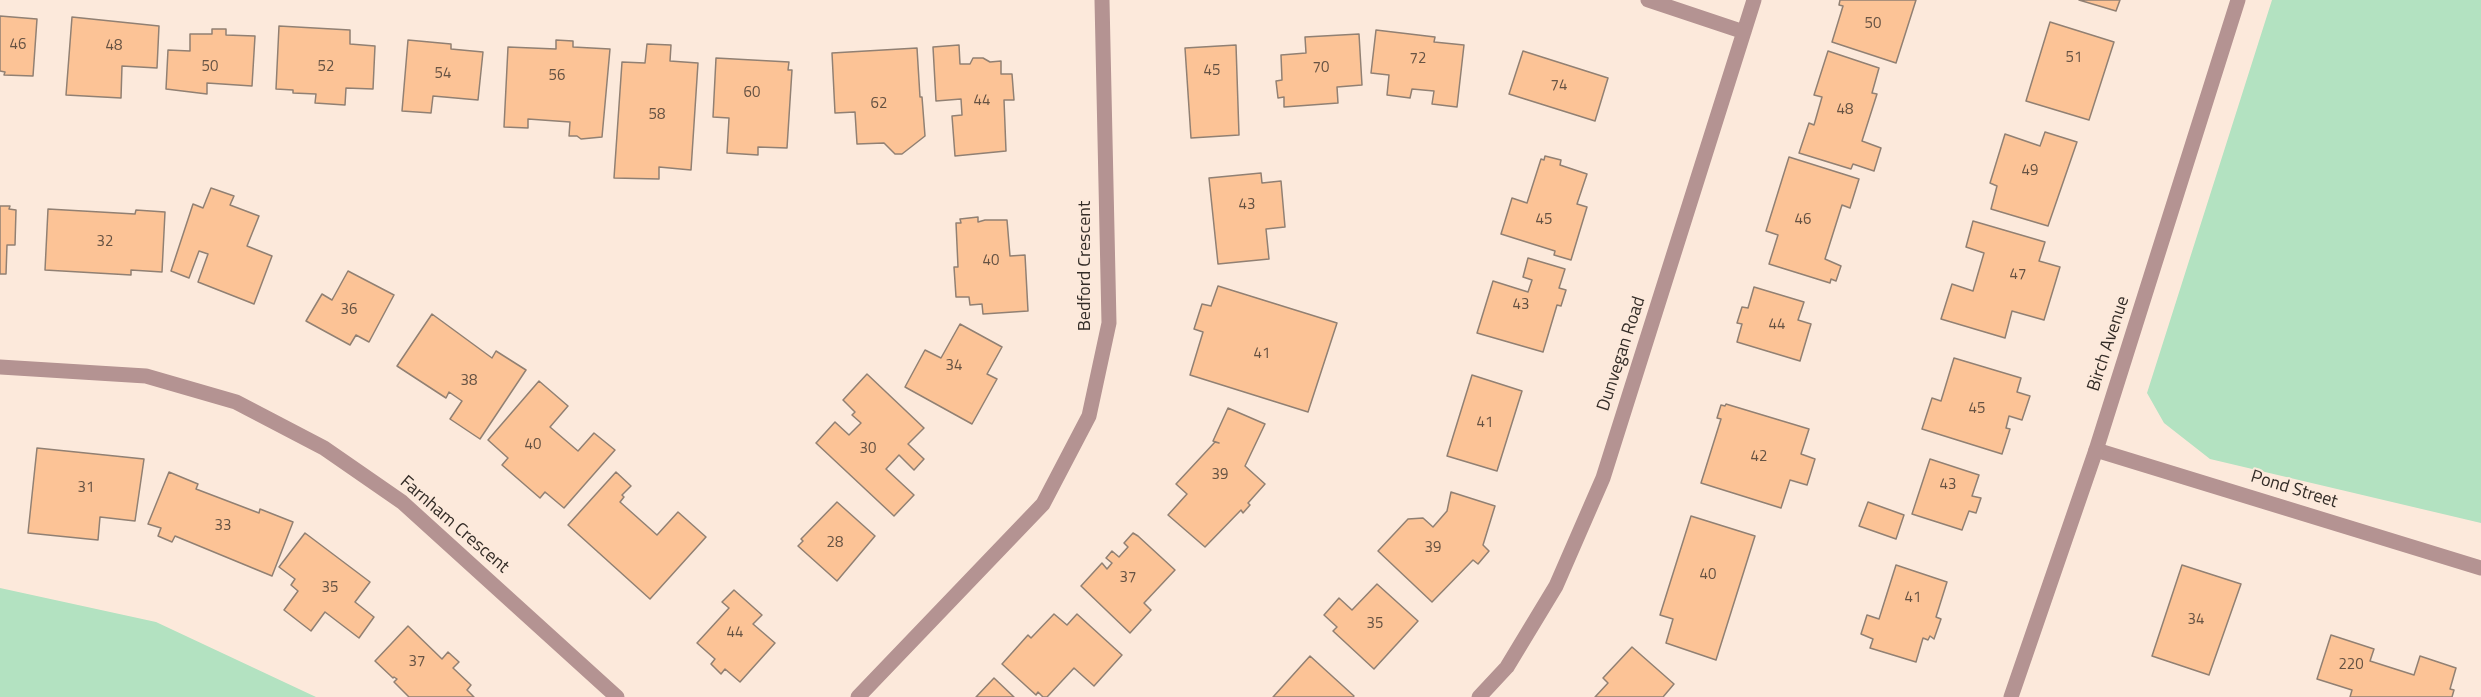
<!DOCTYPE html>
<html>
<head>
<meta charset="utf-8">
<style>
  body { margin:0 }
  canvas { display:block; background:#fce9db }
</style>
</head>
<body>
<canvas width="2481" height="697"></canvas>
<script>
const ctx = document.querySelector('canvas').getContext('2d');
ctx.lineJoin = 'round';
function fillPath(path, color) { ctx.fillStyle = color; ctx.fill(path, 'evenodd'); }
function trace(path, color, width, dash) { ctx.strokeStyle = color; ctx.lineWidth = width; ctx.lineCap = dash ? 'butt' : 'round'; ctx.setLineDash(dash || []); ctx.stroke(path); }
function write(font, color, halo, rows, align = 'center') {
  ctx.font = font + ' "Titillium Web",sans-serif'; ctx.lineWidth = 4.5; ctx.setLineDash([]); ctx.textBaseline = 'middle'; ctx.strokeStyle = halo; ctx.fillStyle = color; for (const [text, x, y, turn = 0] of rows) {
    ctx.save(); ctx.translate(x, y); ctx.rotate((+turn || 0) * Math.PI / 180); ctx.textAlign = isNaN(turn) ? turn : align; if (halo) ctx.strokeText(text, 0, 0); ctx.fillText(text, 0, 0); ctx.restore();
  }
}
fillPath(new Path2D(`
  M2272,0H2481V523L2210,459L2164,423L2147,393Z
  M0,588L156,622L316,697H0Z`), '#b3e2c1');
const building = new Path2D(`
  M1840,0H1916L1896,63L1832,42L1843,6L1839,5Z
  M2079,0H2120L2116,11Z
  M0,16L37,19L33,76L4,75L5,72L0,71Z
  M72,17L159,26L157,68L122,66L121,98L66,95Z
  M2050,22L2114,42L2089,120L2026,101Z
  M279,26L350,30V44L375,46L373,89L346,88L345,105L315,103L316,94L293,93V90L276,89Z
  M212,29H226V35L255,36L252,86L207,83V94L166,89L168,50L190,51V34H212Z
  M1376,30L1435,37L1434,42L1464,45L1457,107L1432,104L1434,91L1412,89L1410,98L1387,95L1389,75L1371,73Z
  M1359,34L1362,85L1337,87L1338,103L1284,107V97L1278,98L1276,81L1282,80L1281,55L1306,53L1305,37Z
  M408,40L451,44V49L483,52L478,100L433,96L431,113L402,111Z
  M556,40L573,41V47L610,49L602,137L581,139L577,136H569L570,122L528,119V128L504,127L508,47L556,49Z
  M647,44L671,45L670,61L698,63L691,170L659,167V179L614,178L622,62L645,63Z
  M959,45L960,64H970L973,58H983L990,62L1001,61V74H1012L1014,100H1004L1006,151L955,156L952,116L962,115L961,99L936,101L933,47Z
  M1236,45L1239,135L1191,138L1185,48Z
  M917,48L920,97H922L925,136L902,154H895L884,143L857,144L855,112L835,113L832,53Z
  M1523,51L1608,78L1595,121L1509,94Z
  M1828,51L1879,68L1872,93L1877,94L1862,141L1881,148L1874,171L1853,164L1851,169L1799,153L1809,123L1814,125L1822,97L1814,95Z
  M716,58L789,62L788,70H792L787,148L758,147V155L727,153L729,118L713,117Z
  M2045,132L2077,142L2048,226L1991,209L1997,186L1990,183L2005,134L2040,146Z
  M1545,156L1561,160L1560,165L1587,174L1577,204L1587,207L1571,260L1554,255L1555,251L1501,234L1512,198L1527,203L1541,159L1544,160Z
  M1789,157L1859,179L1850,208L1842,205L1825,259L1841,266L1836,281L1831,279L1830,283L1769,264L1778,235L1766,231Z
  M1261,173L1262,183L1281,181L1285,227L1266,229L1269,259L1218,264L1209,178Z
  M211,188L234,196L230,205L259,216L247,246L272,256L254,304L198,282L208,254L199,251L189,278L171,271L193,204L203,208Z
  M0,206H10L9,209L16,210L15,245H7L6,274H0Z
  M48,209L135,214L136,210L165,212L162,272L131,270V275L45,270Z
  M978,217V222L985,220H1007L1010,256L1025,255L1028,311L983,314L982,304L970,305L969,297H956L954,267H958L956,223H961L960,219Z
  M1973,221L2045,242L2039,261L2060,267L2044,320L2012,311L2005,338L1941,319L1952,284L1973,291L1984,253L1966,247Z
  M1528,258L1565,269L1559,288L1566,290L1561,306L1557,305L1543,352L1477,333L1493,281L1528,292L1532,280L1523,277Z
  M348,271L394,295L369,342L356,335L350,345L306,321L322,294L332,300Z
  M1218,286L1337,323L1308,412L1190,375L1203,332L1194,329L1202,304L1211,306Z
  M1754,287L1804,302L1798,320L1811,324L1800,361L1737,342L1742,324L1737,323L1742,307L1748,308Z
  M432,314L492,358L496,351L526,370L480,439L450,419L462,401L449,392L446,398L397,366Z
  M960,324L1002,347L987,374L997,379L972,424L905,387L925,350L941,358Z
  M1954,358L2021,378L2017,392L2030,396L2022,420L2009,416L2006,428L2010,429L2002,454L1922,429L1932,398L1941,401Z
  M867,374L924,428L908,444L924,459L914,470L899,455L886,469L914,495L894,516L816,443L835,422L849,435L861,423L852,415L855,412L843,400Z
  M1472,375L1522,391L1497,471L1447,456Z
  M539,381L568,406L550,427L578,451L594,433L615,450L564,508L545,492L540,498L502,465L508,458L488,440Z
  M1726,404L1809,429L1801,454L1815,459L1807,485L1790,480L1781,508L1701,483L1721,419L1717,418L1721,405L1725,406Z
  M1228,408L1265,424L1245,466L1265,484L1248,503L1250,505L1243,513L1241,510L1205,547L1168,515L1187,494L1176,484L1215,442L1219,443L1213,441Z
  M37,448L144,459L135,521L100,517L98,540L28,533Z
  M1930,459L1979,475L1972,496L1981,498L1976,513L1969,511L1962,530L1912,514Z
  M169,472L198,484L196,489L259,513L260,509L293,522L272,576L175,536L172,542L158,536L161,528L148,524Z
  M616,472L631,486L622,495L624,497L620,502L657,535L678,512L706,537L650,599L568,525Z
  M1451,492L1495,506L1483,545L1489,551L1478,564L1473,560L1432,602L1378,551L1408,519L1423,518L1433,527L1447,511Z
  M837,502L875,536L837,581L798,546L803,541L801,539Z
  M1868,502L1904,515L1896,539L1859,526Z
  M1691,516L1755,536L1716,660L1666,643L1673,619L1660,615Z
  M305,533L370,582L355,602L374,617L359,638L325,612L311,631L284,610L298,591L291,585L295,579L279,567Z
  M1133,533L1138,536L1175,570L1144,603L1151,610L1130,633L1081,586L1102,563L1107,569L1112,563L1106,558L1112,551L1119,557L1128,547L1124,543Z
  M1896,565L1947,582L1936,617L1941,619L1934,639L1930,636L1928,640L1923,638L1916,662L1870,648L1873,639L1861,634L1867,615L1879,619Z
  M2182,565L2241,584L2209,675L2152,656Z
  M1377,584L1418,621L1374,669L1333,631L1337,627L1324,615L1339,598L1352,610Z
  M734,590L762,615L753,624L775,643L740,682L725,669L721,674L711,664L715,659L697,643L729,608L722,602Z
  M1054,614L1067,625L1077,614L1122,655L1094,686L1074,668L1047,697H1043L1038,692L1036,695L1002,664L1028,635L1031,638Z
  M408,626L442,659L448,652L459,662L453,668L471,685L467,690L474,697H409L394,682L397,679L394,677L393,678L375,661Z
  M2331,635L2374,649L2370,661L2414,675L2420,656L2456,668L2450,689L2454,690L2452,697H2350L2352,690L2317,679Z
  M1632,647L1674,684L1663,697H1595L1608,683L1603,678Z
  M1310,656L1354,696L1353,697H1273Z
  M994,678L1014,697H976Z`);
fillPath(building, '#fcc396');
trace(building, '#918073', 1.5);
trace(new Path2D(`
  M1648,0L1744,32
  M0,367L146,376L236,402L324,448L402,502L617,697
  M2096,450L2481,568
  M858,697L1043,504L1089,416L1109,323L1102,0
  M1479,697L1507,667L1556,586L1603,478L1754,0`), '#b49392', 15);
trace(new Path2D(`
  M2011,697L2096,450L2238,0`), '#b49392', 15);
write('15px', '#655243', null, [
  ["50",1873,24],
  ["46",18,45],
  ["48",114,46],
  ["51",2074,58],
  ["72",1418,59],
  ["50",210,67],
  ["52",326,67],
  ["70",1321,68],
  ["45",1212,71],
  ["54",443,74],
  ["56",557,76],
  ["74",1559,86],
  ["60",752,93],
  ["44",982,101],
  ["62",879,104],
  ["48",1845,110],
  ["58",657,115],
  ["49",2030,171],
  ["43",1247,205],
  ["45",1544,220],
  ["46",1803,220],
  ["32",105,242],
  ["40",991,261],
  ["47",2018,275],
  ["43",1521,305],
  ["36",349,310],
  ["44",1777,325],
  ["41",1262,354],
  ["34",954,366],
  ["38",469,381],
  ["45",1977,409],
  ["41",1485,423],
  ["40",533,445],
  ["30",868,449],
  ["42",1759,457],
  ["39",1220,475],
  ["43",1948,485],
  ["31",86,488],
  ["33",223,526],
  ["28",835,543],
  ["39",1433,548],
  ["40",1708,575],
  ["37",1128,578],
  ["35",330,588],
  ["41",1913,598],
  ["34",2196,620],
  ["35",1375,624],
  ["44",735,633],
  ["37",417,662],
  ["220",2351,665]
]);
write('18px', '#332c27', '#fce9db', [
  ["Bedford Crescent",1086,266,-90],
  ["Birch Avenue",2109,344,-72],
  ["Dunvegan Road",1622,354,-72],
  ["Pond Street",2294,490,17],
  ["Farnham Crescent",454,525,41]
]);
</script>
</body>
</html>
